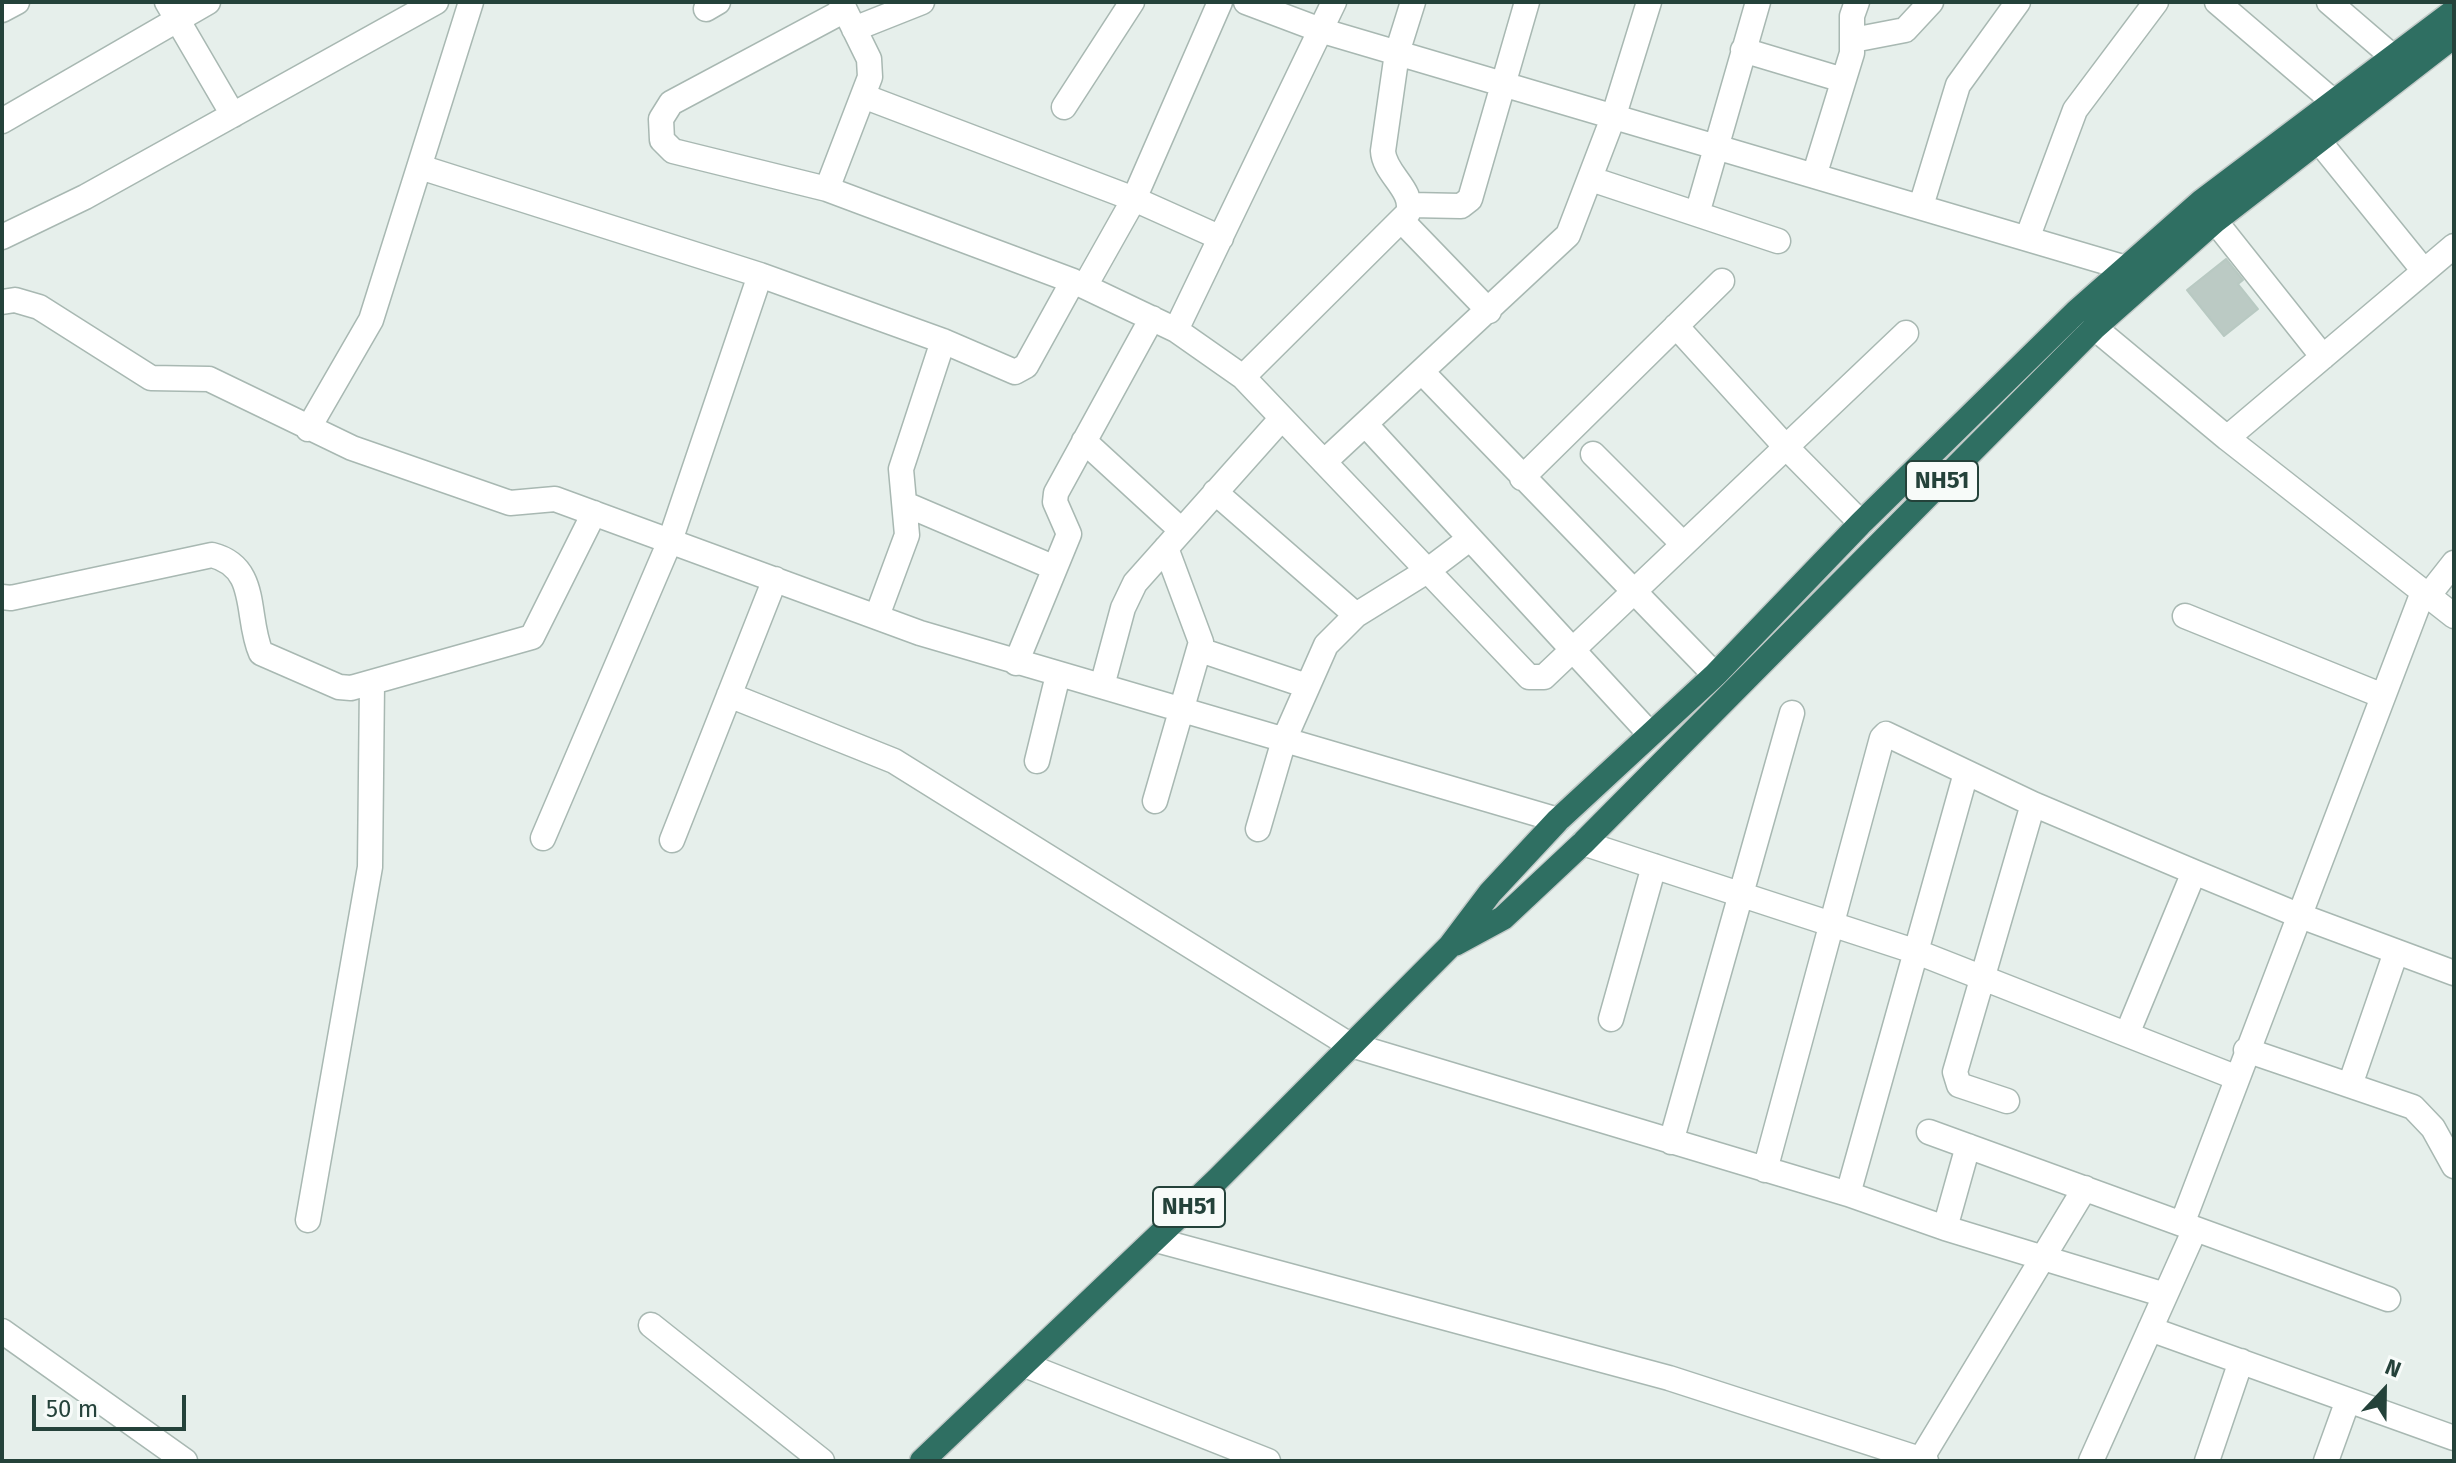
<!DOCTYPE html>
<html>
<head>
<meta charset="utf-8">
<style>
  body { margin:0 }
  #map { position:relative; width:2456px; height:1463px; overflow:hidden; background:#e6efeb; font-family:"Fira Sans",sans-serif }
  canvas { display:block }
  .frame { position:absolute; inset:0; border:4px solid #24423a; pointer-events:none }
  .north { position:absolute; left:2344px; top:1351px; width:80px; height:80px; -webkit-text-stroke:6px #f7fbf9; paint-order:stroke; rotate:22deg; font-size:22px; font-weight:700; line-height:32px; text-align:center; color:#24423a }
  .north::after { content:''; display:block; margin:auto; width:28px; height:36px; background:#24423a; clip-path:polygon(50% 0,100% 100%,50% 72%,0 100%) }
  .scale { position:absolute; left:32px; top:1395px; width:154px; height:36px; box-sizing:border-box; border:4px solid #24423a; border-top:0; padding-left:10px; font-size:24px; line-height:28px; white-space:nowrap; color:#24423a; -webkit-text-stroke:6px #f7fbf9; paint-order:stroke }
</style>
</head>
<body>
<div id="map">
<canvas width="2456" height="1463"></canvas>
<div class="frame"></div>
<div class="north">N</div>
<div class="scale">50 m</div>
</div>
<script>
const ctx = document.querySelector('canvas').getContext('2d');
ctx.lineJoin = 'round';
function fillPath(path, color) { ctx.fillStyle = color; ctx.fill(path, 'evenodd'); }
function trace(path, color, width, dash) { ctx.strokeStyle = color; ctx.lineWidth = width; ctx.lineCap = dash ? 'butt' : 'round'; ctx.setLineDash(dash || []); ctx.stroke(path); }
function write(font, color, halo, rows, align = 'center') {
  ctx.font = font + ' "Fira Sans",sans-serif'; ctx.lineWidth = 6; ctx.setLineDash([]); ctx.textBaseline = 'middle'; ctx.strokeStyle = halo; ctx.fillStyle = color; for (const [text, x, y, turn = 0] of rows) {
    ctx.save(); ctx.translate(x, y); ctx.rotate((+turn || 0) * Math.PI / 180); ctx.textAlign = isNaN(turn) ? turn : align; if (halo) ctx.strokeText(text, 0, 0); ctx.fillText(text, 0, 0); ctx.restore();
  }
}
const building = new Path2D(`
  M2226,259L2243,280L2238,284L2258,309L2224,336L2187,290Z`);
fillPath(building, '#bbcac4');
trace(building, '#b8c9c2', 2);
const minor = new Path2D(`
  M167,2L233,115
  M1246,2L1323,31L2126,268
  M2217,2L2349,115
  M2329,2L2393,57
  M706,9L718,2
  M2,10L17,2
  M845,10L671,103L661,119L662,140L673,151L827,189L1073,281L1176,330L1243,377L1529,677H1544L1906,333
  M854,29L922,2
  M1853,40L1905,30L1931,2
  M1743,50L1843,80
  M863,96L1134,199L1221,238
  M1064,107L1132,2
  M2,121L208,2
  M2318,140L2424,271
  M420,167L760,275L943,341L1015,372L1026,366L1073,281
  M1815,173L1852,53V16L1857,2
  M1591,179L1778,241
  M827,189L870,77L869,59L841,2
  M1411,205L1461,206L1470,199L1527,2
  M1921,206L1958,85L2018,2
  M1697,214L1758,2
  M2215,221L2323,357
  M1403,222L1489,311
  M2028,236L2075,110L2156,2
  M2,237L85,197L436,2
  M1085,286L1134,199L1220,2
  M2,302L15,300L39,307L151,378L209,379L352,448L510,503L555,499L920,633L1558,820
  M2078,314L2227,438L2454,616
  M1676,326L1784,445L1861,523
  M1176,330L1334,2
  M1423,373L1715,675
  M1243,377L1408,213C1415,190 1384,174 1383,151L1397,53L1413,2
  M1366,425L1650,734
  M308,429L371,320L471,2
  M2227,438L2454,246
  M1084,441L1181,530
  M1593,454L1683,544
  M1324,462L1568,235L1614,115L1649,2
  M1522,478L1722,281
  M1215,492L1356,615
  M905,504L1055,568
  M2428,596L2454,563
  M2,597L11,598L212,555C260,567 245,617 261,653L339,687L351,688L532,637L594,513
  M877,616L907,535L901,469L943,341
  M2185,616L2383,696
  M1200,650L1307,686
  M1016,663L1069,534L1055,502L1056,493L1152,318
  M1102,686L1123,608L1135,583L1282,418
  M729,695L894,761L1348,1044L1848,1194L1945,1228L2165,1295
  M1037,761L1058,675
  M1155,801L1201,642L1166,548
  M1258,829L1284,740L1326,645L1356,615L1427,571L1468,540
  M543,838L670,541L760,275
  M672,840L775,579
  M1583,843L1917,952L2235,1077
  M1611,1019L1654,866
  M2127,1034L2194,872
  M2246,1050L2413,1107L2433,1128L2454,1166
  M2350,1085L2396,952
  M2007,1101L1959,1085L1955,1072L2033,804
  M1929,1132L2388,1299
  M1671,1142L1792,713
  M1765,1170L1882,738L1886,734L2033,804L2194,872L2298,915L2454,973
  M1848,1194L1966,773
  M308,1220L370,867L372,683
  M2182,1224L2423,592
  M1945,1228L1968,1146
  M1156,1240L1669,1378L1926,1461
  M651,1325L822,1461
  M2150,1329L2454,1438
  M2,1331L185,1461
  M1025,1365L1268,1461
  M1921,1459L2085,1188
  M2091,1461L2195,1229
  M2207,1461L2241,1361
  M2326,1461L2348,1400`);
const highway = new Path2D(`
  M1455,944L1503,918L1583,843L2094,328L2215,221L2454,36
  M922,1461L1217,1180L1450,946L1490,893L1558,820L1715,675L1861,523L2076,312L2202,201L2454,11`);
trace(minor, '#a8b8b2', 27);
trace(highway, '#c2cac8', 27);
trace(minor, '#fff', 24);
trace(highway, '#2f6f62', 24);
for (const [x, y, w] of [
  [1942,481,72],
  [1189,1207,72]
]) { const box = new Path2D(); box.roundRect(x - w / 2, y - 20, w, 40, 6); ctx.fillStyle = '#f7fbf9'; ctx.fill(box); trace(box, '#24423a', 2); }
write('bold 24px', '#24423a', null, [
  ["NH51",1942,481],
  ["NH51",1189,1207]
]);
</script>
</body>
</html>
